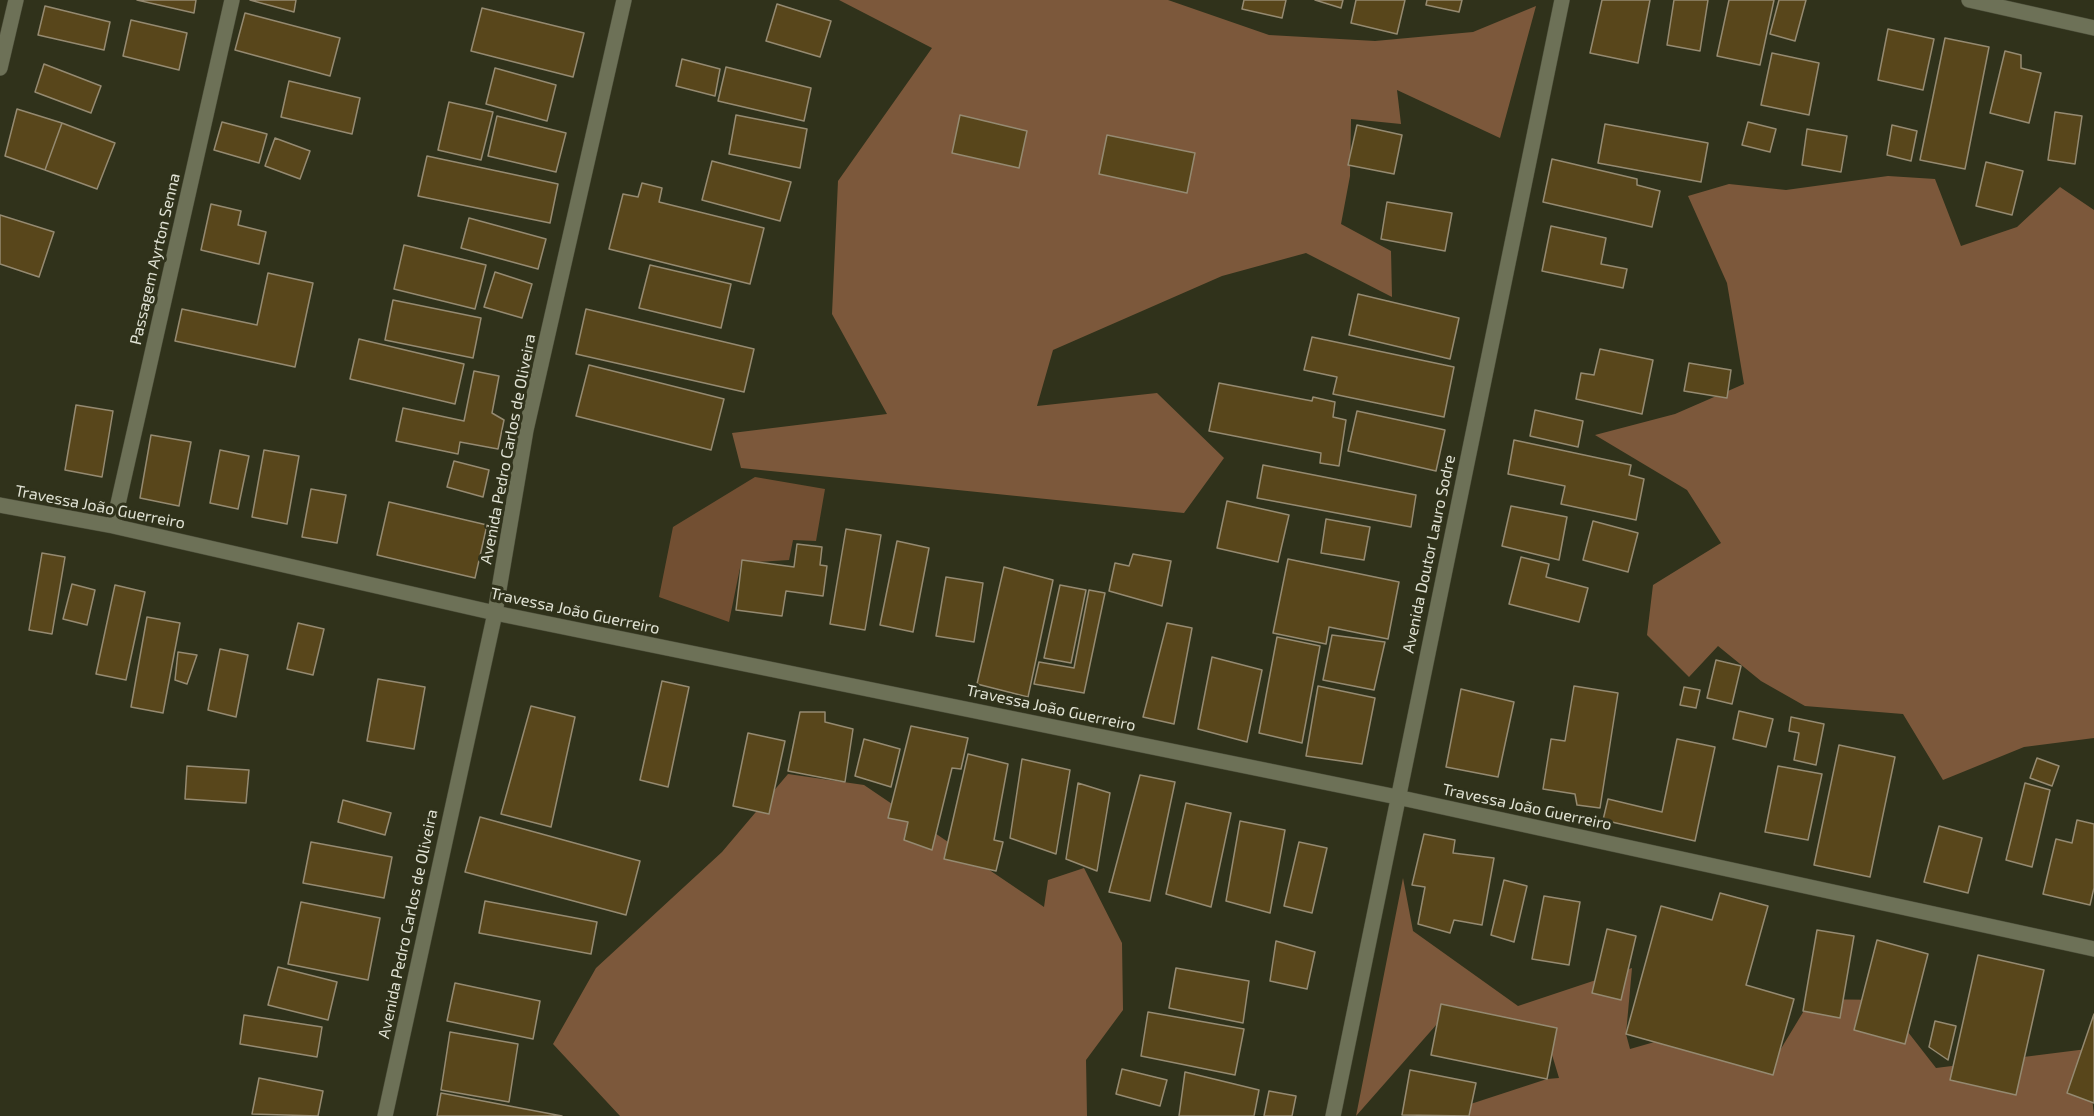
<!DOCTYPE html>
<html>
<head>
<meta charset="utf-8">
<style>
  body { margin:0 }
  canvas { display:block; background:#30321b }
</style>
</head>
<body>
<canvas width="2094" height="1116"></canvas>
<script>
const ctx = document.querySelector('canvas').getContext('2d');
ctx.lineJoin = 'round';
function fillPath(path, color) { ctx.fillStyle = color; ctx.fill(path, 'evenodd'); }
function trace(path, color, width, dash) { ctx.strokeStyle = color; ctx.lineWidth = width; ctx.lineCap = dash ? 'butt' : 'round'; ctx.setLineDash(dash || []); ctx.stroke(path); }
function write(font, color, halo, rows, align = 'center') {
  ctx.font = font + ' "Exo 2",sans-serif'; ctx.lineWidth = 6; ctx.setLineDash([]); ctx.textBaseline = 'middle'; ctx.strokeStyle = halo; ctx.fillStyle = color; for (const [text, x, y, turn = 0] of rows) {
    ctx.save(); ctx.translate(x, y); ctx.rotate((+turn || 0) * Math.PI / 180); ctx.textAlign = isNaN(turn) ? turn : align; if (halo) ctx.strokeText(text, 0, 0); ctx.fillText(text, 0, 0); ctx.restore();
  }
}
fillPath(new Path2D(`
  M755,477L825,489L816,541L793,540L789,560L741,563L729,622L659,597L673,527Z`), '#724f32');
fillPath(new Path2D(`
  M839,0H1168L1269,35L1375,41L1473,32L1536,6L1500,138L1397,90L1401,124L1351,119L1350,176L1341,224L1391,251L1392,297L1306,253L1222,276L1053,350L1037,406L1157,393L1224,458L1184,513L741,468L732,433L887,414L832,314L838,181L932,48Z
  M1888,176L1935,179L1961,246L2017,227L2060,187L2094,210V738L2024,747L1943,780L1903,714L1805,706L1761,681L1718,646L1689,677L1647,635L1653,585L1721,543L1687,490L1595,435L1675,414L1744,384L1727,283L1688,196L1729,184L1786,190Z
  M788,774L864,785L1044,907L1048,880L1084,868L1122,943L1123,1010L1086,1060L1087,1116H620L553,1044L596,968L722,852Z
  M1403,878L1413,931L1518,1006L1632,968L1626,1034L1630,1049L1728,1021L1779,1052L1811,999L1883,1000L1936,1068L2087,1049L2094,1116H1434L1547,1079L1559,1078L1550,1048L1437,1024L1356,1116Z`), '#7c583b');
const building = new Path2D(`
  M137,0H196L194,13Z
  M250,0H296L294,12Z
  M1244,0H1286L1282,18L1242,9Z
  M1315,0H1343L1341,8Z
  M1356,0H1405L1397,34L1351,23Z
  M1427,0H1462L1459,12L1426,5Z
  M1602,0H1650L1638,63L1590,53Z
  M1674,0H1708L1700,51L1667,45Z
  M1729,0H1774L1760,65L1717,56Z
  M1779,0H1806L1795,41L1770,34Z
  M777,4L831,21L820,57L766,41Z
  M45,6L110,22L104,50L38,35Z
  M482,8L584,33L573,77L471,51Z
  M245,13L340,38L330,76L235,50Z
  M131,20L187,33L179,70L123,56Z
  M1888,29L1934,39L1923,90L1878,80Z
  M1945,38L1989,47L1965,169L1920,160Z
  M2005,51L2021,55V68L2041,73L2029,123L1990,113Z
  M1772,53L1819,63L1809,115L1761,105Z
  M682,59L720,69L715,96L676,86Z
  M44,64L101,86L91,113L35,92Z
  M726,67L811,88L804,121L718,101Z
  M495,68L556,85L547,121L486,104Z
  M289,81L360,98L352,134L281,117Z
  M449,102L493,112L481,160L438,150Z
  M17,109L62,123L45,170L5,156Z
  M2055,112L2082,116L2075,164L2048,160Z
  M736,115L807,129L800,168L729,154Z
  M960,115L1027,131L1019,168L952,153Z
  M497,116L566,133L556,172L488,156Z
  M222,122L267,134L259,163L214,150Z
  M1748,122L1776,129L1770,152L1742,145Z
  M62,123L115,143L97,189L45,170Z
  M1605,124L1708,143L1701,182L1598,163Z
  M1357,125L1402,135L1394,174L1348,165Z
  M1892,125L1917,131L1911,161L1887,155Z
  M1807,129L1847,136L1841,172L1802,165Z
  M1107,135L1195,153L1187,193L1099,174Z
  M275,138L310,151L300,179L265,166Z
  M427,156L558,184L550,223L418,196Z
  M1552,159L1637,179V185L1660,191L1652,227L1543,202Z
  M712,161L791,182L780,221L702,200Z
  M1986,162L2023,171L2012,215L1976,206Z
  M642,183L662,188L659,202L764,228L750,284L609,249L623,194L638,197Z
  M1387,202L1452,213L1445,251L1381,239Z
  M211,204L241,211L238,225L266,232L259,264L201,250Z
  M0,215L54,232L39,277L0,264Z
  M469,218L546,239L538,269L461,248Z
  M1551,226L1606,238L1601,264L1627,269L1623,288L1542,271Z
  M404,245L486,265L475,309L394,289Z
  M650,265L731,284L721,328L639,308Z
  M495,272L532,284L522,318L484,307Z
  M268,273L313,283L295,367L175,341L182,309L257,325Z
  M1358,294L1459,318L1450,359L1349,335Z
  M393,300L481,318L473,358L385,340Z
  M586,309L754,349L744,392L576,354Z
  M1312,337L1454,367L1444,417L1333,394L1337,377L1304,370Z
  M359,339L464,364L455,404L350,379Z
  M1600,349L1653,360L1642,414L1576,399L1581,373L1594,375Z
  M1689,363L1731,370L1727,398L1684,391Z
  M589,365L724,399L711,450L576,416Z
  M474,371L499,376L492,413L504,420L498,449L460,442L458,454L396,441L403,408L464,421Z
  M1219,383L1312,401L1313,397L1335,402L1333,417L1346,420L1339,466L1320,463L1321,453L1209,431Z
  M76,405L113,411L102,477L65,470Z
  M1535,410L1583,421L1578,447L1530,436Z
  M1357,411L1445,430L1436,471L1348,451Z
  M151,435L191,442L179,506L140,498Z
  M1514,440L1631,465L1629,475L1644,479L1636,520L1561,504L1565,486L1508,474Z
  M220,450L249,456L238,509L210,503Z
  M264,450L299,456L287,524L252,517Z
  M454,461L489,470L483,497L447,487Z
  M1263,465L1416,495L1411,527L1257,498Z
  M311,489L346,495L337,543L302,537Z
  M1227,501L1289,515L1278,562L1217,548Z
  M389,502L487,525L475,578L377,555Z
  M1511,506L1567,517L1559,560L1502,546Z
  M1326,519L1370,527L1364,560L1321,553Z
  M1593,521L1638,533L1628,572L1583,560Z
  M846,529L881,535L865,630L830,624Z
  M897,541L929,548L913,632L880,625Z
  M797,544L822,547L820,565L827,566L823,596L786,591L782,616L736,610L742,560L794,567Z
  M42,553L65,557L52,634L29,630Z
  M1133,554L1171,561L1162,606L1109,591L1115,563L1129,566Z
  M1521,557L1549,564L1546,577L1588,588L1579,622L1509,604Z
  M1288,559L1399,582L1388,639L1329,627L1326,644L1273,633Z
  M1004,567L1053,580L1028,697L977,684Z
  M946,577L983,583L974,642L936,636Z
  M72,584L95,590L87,625L63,619Z
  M115,585L145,592L126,680L96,674Z
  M1060,585L1086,590L1071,663L1044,658Z
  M1089,590L1105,593L1084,693L1034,684L1039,662L1074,668Z
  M147,617L180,623L163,713L131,707Z
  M298,623L324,629L313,675L287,669Z
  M1167,623L1192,628L1174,724L1143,717Z
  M1332,635L1385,642L1374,690L1323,680Z
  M1277,637L1320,646L1302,743L1259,733Z
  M220,649L248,655L236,717L208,710Z
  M178,652L197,655L187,684L175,680Z
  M1212,657L1262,670L1247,742L1198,729Z
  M1716,660L1741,666L1732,704L1707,698Z
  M378,679L425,687L414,749L367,741Z
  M662,681L689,687L668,787L640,780Z
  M1318,686L1375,698L1362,764L1306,756Z
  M1574,686L1618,693L1600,808L1577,805L1575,794L1543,789L1551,739L1565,741Z
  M1684,687L1700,690L1696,708L1680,705Z
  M1461,689L1514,702L1498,777L1446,767Z
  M531,706L575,717L551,827L501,814Z
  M1739,711L1773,719L1766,747L1733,739Z
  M800,712H825V722L853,729L845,782L788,771Z
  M1791,717L1824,724L1816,765L1794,760L1799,733L1789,731Z
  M911,726L968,738L961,769L952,768L932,850L904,840L908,822L888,818Z
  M748,733L785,741L769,814L733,806Z
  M864,739L900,749L891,787L855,776Z
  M1677,739L1715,747L1695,841L1603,820L1608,799L1662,812Z
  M1839,745L1895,757L1870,877L1814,865Z
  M968,754L1008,764L994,840L1003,842L996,871L944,859Z
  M2037,758L2059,766L2052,786L2030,778Z
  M1022,759L1070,770L1056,854L1010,838Z
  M187,766L249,770L246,803L185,799Z
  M1778,766L1822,774L1808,840L1765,832Z
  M1140,775L1175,782L1150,901L1109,892Z
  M1078,783L1110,793L1097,871L1066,859Z
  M2025,783L2050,790L2032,867L2006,860Z
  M343,800L391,813L385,835L338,822Z
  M1186,803L1231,813L1211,907L1166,894Z
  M480,817L640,861L626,915L465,872Z
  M2077,820L2094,824V888L2090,905L2043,894L2056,839L2072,843Z
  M1240,821L1285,830L1270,913L1226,901Z
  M1939,826L1982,838L1968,893L1924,882Z
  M1424,834L1455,840L1453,853L1494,858L1482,925L1454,920L1450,933L1418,924L1425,887L1412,885Z
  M311,842L392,857L384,898L303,883Z
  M1299,842L1327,848L1312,913L1284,906Z
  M1504,880L1527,886L1514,942L1491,935Z
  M1720,893L1768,906L1746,985L1794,999L1773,1075L1626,1034L1661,906L1712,920Z
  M1544,896L1580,902L1569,965L1532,959Z
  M485,901L597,922L591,954L479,933Z
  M301,902L380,918L368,980L288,964Z
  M1607,929L1636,936L1621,1000L1592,993Z
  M1817,930L1854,936L1840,1018L1803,1011Z
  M1877,940L1928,954L1905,1044L1854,1030Z
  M1276,941L1315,952L1307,989L1270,981Z
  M1978,955L2044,970L2016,1095L1950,1080Z
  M278,967L337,982L328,1020L268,1005Z
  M1176,968L1249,981L1243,1023L1169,1008Z
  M455,983L540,1001L533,1039L447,1021Z
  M1441,1004L1557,1028L1547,1079L1431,1055Z
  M1148,1012L1244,1029L1235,1075L1141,1056Z
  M2094,1014V1103L2067,1093Z
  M244,1015L322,1027L317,1057L240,1044Z
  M1935,1021L1956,1026L1948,1060L1929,1047Z
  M450,1032L518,1044L509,1102L441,1090Z
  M1122,1069L1167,1080L1160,1106L1116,1094Z
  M1410,1070L1476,1083L1469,1116L1402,1115Z
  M1185,1072L1259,1090L1254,1116H1179Z
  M259,1078L323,1091L318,1116L252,1114Z
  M1269,1091L1296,1096L1292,1116H1264Z
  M441,1093L562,1116H437Z`);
fillPath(building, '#58461b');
trace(building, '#958a71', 1.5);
const minor = new Path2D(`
  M1969,0L2094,28
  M0,68L16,0
  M0,505L113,526L495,613L1397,797L2094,949
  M113,526L232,0
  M385,1116L495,613L526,430L624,0
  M1333,1116L1562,0`);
trace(minor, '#4c4e3a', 16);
trace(minor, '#6d7157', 15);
write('16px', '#e0e2d4', '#30321b', [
  ["Passagem Ayrton Senna",155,259,-77],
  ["Avenida Pedro Carlos de Oliveira",508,449,-79],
  ["Travessa João Guerreiro",100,507,11],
  ["Avenida Doutor Lauro Sodre",1429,554,-78],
  ["Travessa João Guerreiro",575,611,12],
  ["Travessa João Guerreiro",1051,708,12],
  ["Travessa João Guerreiro",1527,807,12],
  ["Avenida Pedro Carlos de Oliveira",408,924,-78]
]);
</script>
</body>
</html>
